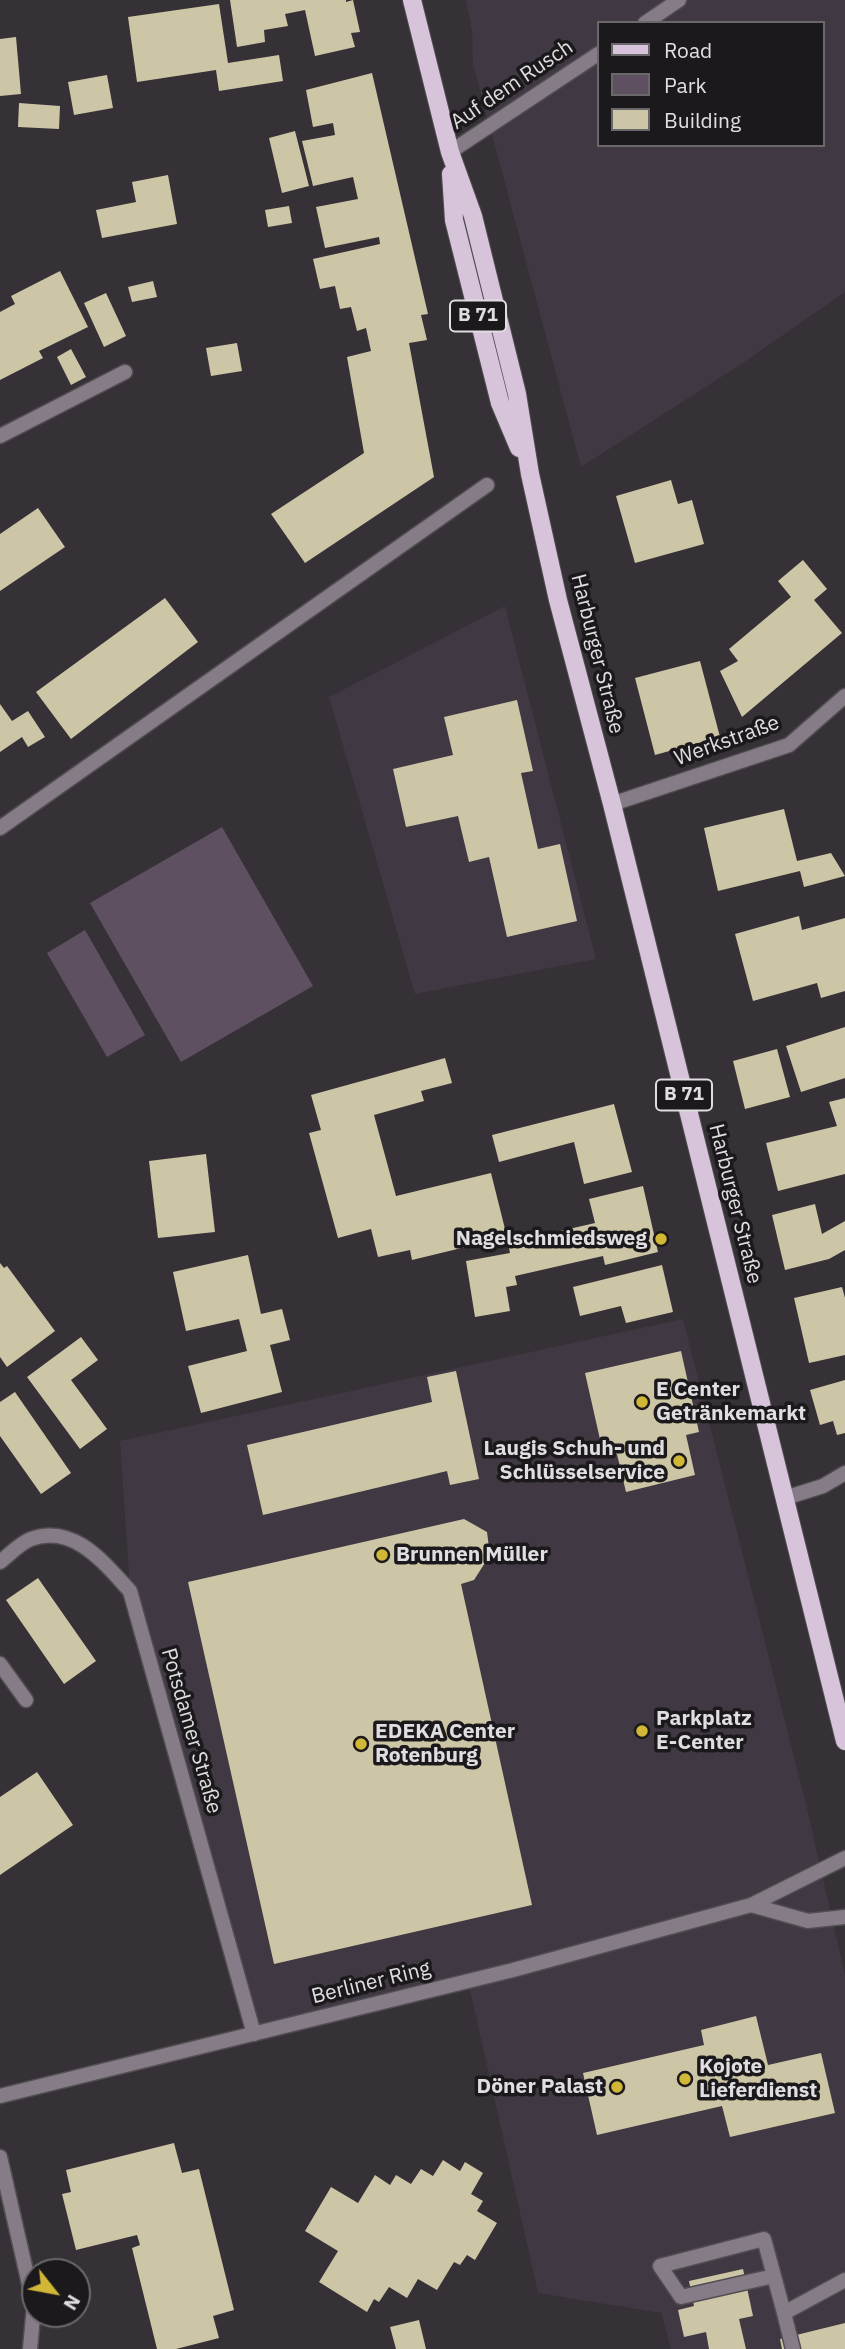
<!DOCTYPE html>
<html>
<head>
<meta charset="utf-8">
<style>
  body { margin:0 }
  #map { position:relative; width:845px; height:2349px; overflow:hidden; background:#353136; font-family:"IBM Plex Sans",sans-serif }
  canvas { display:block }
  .legend { position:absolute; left:597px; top:21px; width:228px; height:126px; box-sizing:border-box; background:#1b191c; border:2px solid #6a686b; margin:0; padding:9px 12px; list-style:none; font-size:21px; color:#e1dee1 }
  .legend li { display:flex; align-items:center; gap:14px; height:35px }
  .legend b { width:35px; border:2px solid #6a686b }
  .north { position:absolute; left:21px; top:2258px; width:70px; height:70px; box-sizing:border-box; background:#1b191c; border:2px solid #6a686b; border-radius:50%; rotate:121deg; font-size:19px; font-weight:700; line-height:28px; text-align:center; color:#e1dee1 }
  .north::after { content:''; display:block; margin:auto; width:24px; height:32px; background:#d1b736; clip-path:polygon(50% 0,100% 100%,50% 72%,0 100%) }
</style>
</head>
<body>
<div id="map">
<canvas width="845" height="2349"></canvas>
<ul class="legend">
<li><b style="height:9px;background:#d7c4db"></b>Road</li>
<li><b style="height:19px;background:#5e5061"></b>Park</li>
<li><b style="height:19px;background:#cdc6a6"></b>Building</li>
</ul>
<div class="north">N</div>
</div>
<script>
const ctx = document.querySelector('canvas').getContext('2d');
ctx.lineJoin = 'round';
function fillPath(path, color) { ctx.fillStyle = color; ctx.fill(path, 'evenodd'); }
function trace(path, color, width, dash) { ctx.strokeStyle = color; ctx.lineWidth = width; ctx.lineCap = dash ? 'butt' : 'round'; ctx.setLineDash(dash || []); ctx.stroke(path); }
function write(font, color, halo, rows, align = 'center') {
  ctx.font = font + ' "IBM Plex Sans",sans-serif'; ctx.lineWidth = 7; ctx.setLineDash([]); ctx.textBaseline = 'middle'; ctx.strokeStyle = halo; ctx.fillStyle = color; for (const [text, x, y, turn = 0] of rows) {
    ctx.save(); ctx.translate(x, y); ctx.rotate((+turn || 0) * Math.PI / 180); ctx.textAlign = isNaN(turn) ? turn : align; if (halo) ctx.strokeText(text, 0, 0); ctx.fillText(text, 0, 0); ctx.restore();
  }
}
fillPath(new Path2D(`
  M466,0H845V292L740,365L581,467L473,64L472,31ZM598,23H822V145H598Z
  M505,606L596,959L415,994L329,697Z
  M683,1319L806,1804L845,1975V2349H671L661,2313L538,2293L468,1981L254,2034L130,1591L120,1441Z`), '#403842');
fillPath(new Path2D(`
  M222,827L313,986L181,1062L90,903Z
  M85,930L145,1035L107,1057L47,953Z`), '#5e5061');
fillPath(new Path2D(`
  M230,0H346V2L353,0L360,32L351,33L355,47L315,56L305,10L285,14L288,26L264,30L265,42L237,47Z
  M219,4L228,63L279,55L283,81L219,91L216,70L137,82L128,17Z
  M16,37L21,94L0,96V39Z
  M372,73L428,314L421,315L427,340L409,343L434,477L305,563L271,514L364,453L347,357L371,351L366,328L357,331L351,307L340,309L335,286L320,289L313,259L380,244L379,237L325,248L316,207L358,199L353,177L313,186L302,141L335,135L333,123L313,127L306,90Z
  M107,75L113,108L74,115L68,82Z
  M19,103L60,106L59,129L18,127Z
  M295,131L309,186L282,193L269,138Z
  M168,175L177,224L102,238L96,210L136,202L132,182Z
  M289,206L292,223L268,227L265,210Z
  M60,271L88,327L39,351L43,358L0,380V312L15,304L11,296Z
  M153,281L157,297L132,302L128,287Z
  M106,293L126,336L104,347L84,303Z
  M237,343L242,371L211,376L206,348Z
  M71,349L86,377L71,385L57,357Z
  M671,480L678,504L692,500L704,544L635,563L616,496Z
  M38,508L65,547L0,591V534Z
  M803,560L827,589L814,600L842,633L742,717L720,671L738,661L729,649L791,597L778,581Z
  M165,598L198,642L71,739L36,692Z
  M700,661L720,737L655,755L635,678Z
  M517,700L533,771L521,773L538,849L560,844L577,921L507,937L489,857L469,862L458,816L406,827L393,769L453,755L444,717Z
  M0,704L12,721L28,711L45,737L28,747L22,737L0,752Z
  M784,809L797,861L831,853L845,876L804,887L800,871L718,891L704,828Z
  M799,916L802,930L845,918V991L821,998L817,983L753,1001L735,934Z
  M845,1027V1078L801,1092L786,1046Z
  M777,1049L790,1097L745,1109L733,1061Z
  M445,1058L452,1083L421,1091L424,1101L374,1115L396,1196L491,1173L507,1237L412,1260L410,1250L378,1257L371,1229L338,1238L309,1133L321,1130L311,1095Z
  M845,1098V1174L778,1191L766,1143L837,1126L829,1102Z
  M614,1104L632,1172L584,1184L574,1142L499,1162L492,1135Z
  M206,1154L215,1232L158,1238L149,1161Z
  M643,1186L658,1252L605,1265L603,1256L515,1276L517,1285L506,1287L510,1311L475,1317L466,1261L510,1253L508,1243L595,1223L589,1199Z
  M815,1204L822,1234L845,1221V1250L829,1259L785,1270L772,1215Z
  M248,1255L261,1314L282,1309L290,1340L270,1345L282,1392L201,1413L188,1366L247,1351L239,1319L186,1331L173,1272Z
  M0,1263L4,1268L7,1266L55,1331L7,1367L0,1357Z
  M662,1265L673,1312L626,1323L621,1306L580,1316L573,1287Z
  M842,1287L845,1298V1355L809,1363L794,1298Z
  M81,1337L98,1360L71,1380L107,1429L80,1449L27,1377Z
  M681,1351L699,1432L686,1435L695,1475L626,1492L617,1454L604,1457L585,1373Z
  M456,1371L479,1479L450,1485L447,1471L263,1515L247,1445L432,1402L427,1377Z
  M845,1380V1433L837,1435L833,1421L820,1425L810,1390Z
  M15,1392L71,1473L41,1494L0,1436V1402Z
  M464,1519L487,1532L490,1555L474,1580L461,1584L532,1905L274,1964L188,1582Z
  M38,1578L96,1661L64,1684L6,1600Z
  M37,1772L73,1825L0,1875V1797Z
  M756,2016L768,2065L821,2053L835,2113L730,2137L722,2106L597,2135L583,2073L704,2045L701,2030Z
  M174,2143L182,2173L199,2169L234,2310L213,2316L219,2338L176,2349H157L132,2248L140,2245L137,2235L76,2250L62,2194L71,2192L66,2170Z
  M443,2160L460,2171L465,2162L483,2173L471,2194L483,2201L477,2211L497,2223L475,2260L467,2255L460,2265L454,2262L437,2290L418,2279L407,2298L389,2287L379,2302L374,2299L367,2312L319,2282L338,2251L305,2231L331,2187L358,2203L375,2175L390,2185L396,2175L411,2184L421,2169L433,2176Z
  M743,2269L753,2316L739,2319L746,2349H709L706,2332L684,2337L678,2310L694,2306L689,2281Z
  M419,2320L426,2349H396L390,2327Z
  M845,2323V2349H782L780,2339Z`), '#cdc6a6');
const lane = new Path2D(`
  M0,436L125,372
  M0,828L487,485
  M0,1664L26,1700
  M774,2276L681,2297L660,2266L764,2239L784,2313
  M793,2349L784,2313L845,2280`);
const street = new Path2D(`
  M645,23L679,0
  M450,152L598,54
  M612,804L789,745L845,696
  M785,1498L823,1486L845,1473
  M0,1562C9,1555 20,1543 31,1539C74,1523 105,1564 130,1591L254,2034
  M751,1905L808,1921L845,1917
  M0,2096L513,1970L751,1905L845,1858
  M0,2157L34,2306L30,2349`);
const primary = new Path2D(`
  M412,0L450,152L473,216L517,394L530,474L558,600L612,804L845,1741
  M451,174L454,220L500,403L519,448`);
trace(lane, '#514d51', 17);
trace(street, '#514d51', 17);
trace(primary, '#514d51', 20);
trace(lane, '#857c87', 14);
trace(street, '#857c87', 14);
trace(primary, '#d7c4db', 18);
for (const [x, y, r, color] of [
  [661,1239,7,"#d1b736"],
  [642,1402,7,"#d1b736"],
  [679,1461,7,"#d1b736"],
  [382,1555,7,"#d1b736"],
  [642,1731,7,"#d1b736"],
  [361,1744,7,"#d1b736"],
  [685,2079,7,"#d1b736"],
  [617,2087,7,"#d1b736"]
]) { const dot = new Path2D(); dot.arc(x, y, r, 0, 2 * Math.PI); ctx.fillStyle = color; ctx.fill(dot); trace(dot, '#1b191c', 2.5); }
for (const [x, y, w] of [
  [478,316,56],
  [684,1095,56]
]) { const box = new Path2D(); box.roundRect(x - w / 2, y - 15.5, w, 31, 5); ctx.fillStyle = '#1b191c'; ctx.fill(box); trace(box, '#e1dee1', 2); }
write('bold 19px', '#e1dee1', null, [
  ["B 71",478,316],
  ["B 71",684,1095]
]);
write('21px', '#e1dee1', '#1b191c', [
  ["Auf dem Rusch",512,85,-34],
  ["Harburger Straße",597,654,76],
  ["Werkstraße",727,741,-20],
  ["Harburger Straße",735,1204,76],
  ["Potsdamer Straße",191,1731,74],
  ["Berliner Ring",371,1983,-14]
]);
write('bold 21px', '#e1dee1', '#1b191c', [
  ["Nagelschmiedsweg",647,1239,"right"],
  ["E Center",656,1390],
  ["Getränkemarkt",656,1414],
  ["Laugis Schuh- und",665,1449,"right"],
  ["Schlüsselservice",665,1473,"right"],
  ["Brunnen Müller",396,1555],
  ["Parkplatz",656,1719],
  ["E-Center",656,1743],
  ["EDEKA Center",375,1732],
  ["Rotenburg",375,1756],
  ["Kojote",699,2067],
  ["Lieferdienst",699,2091],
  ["Döner Palast",603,2087,"right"]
], 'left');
</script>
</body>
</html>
